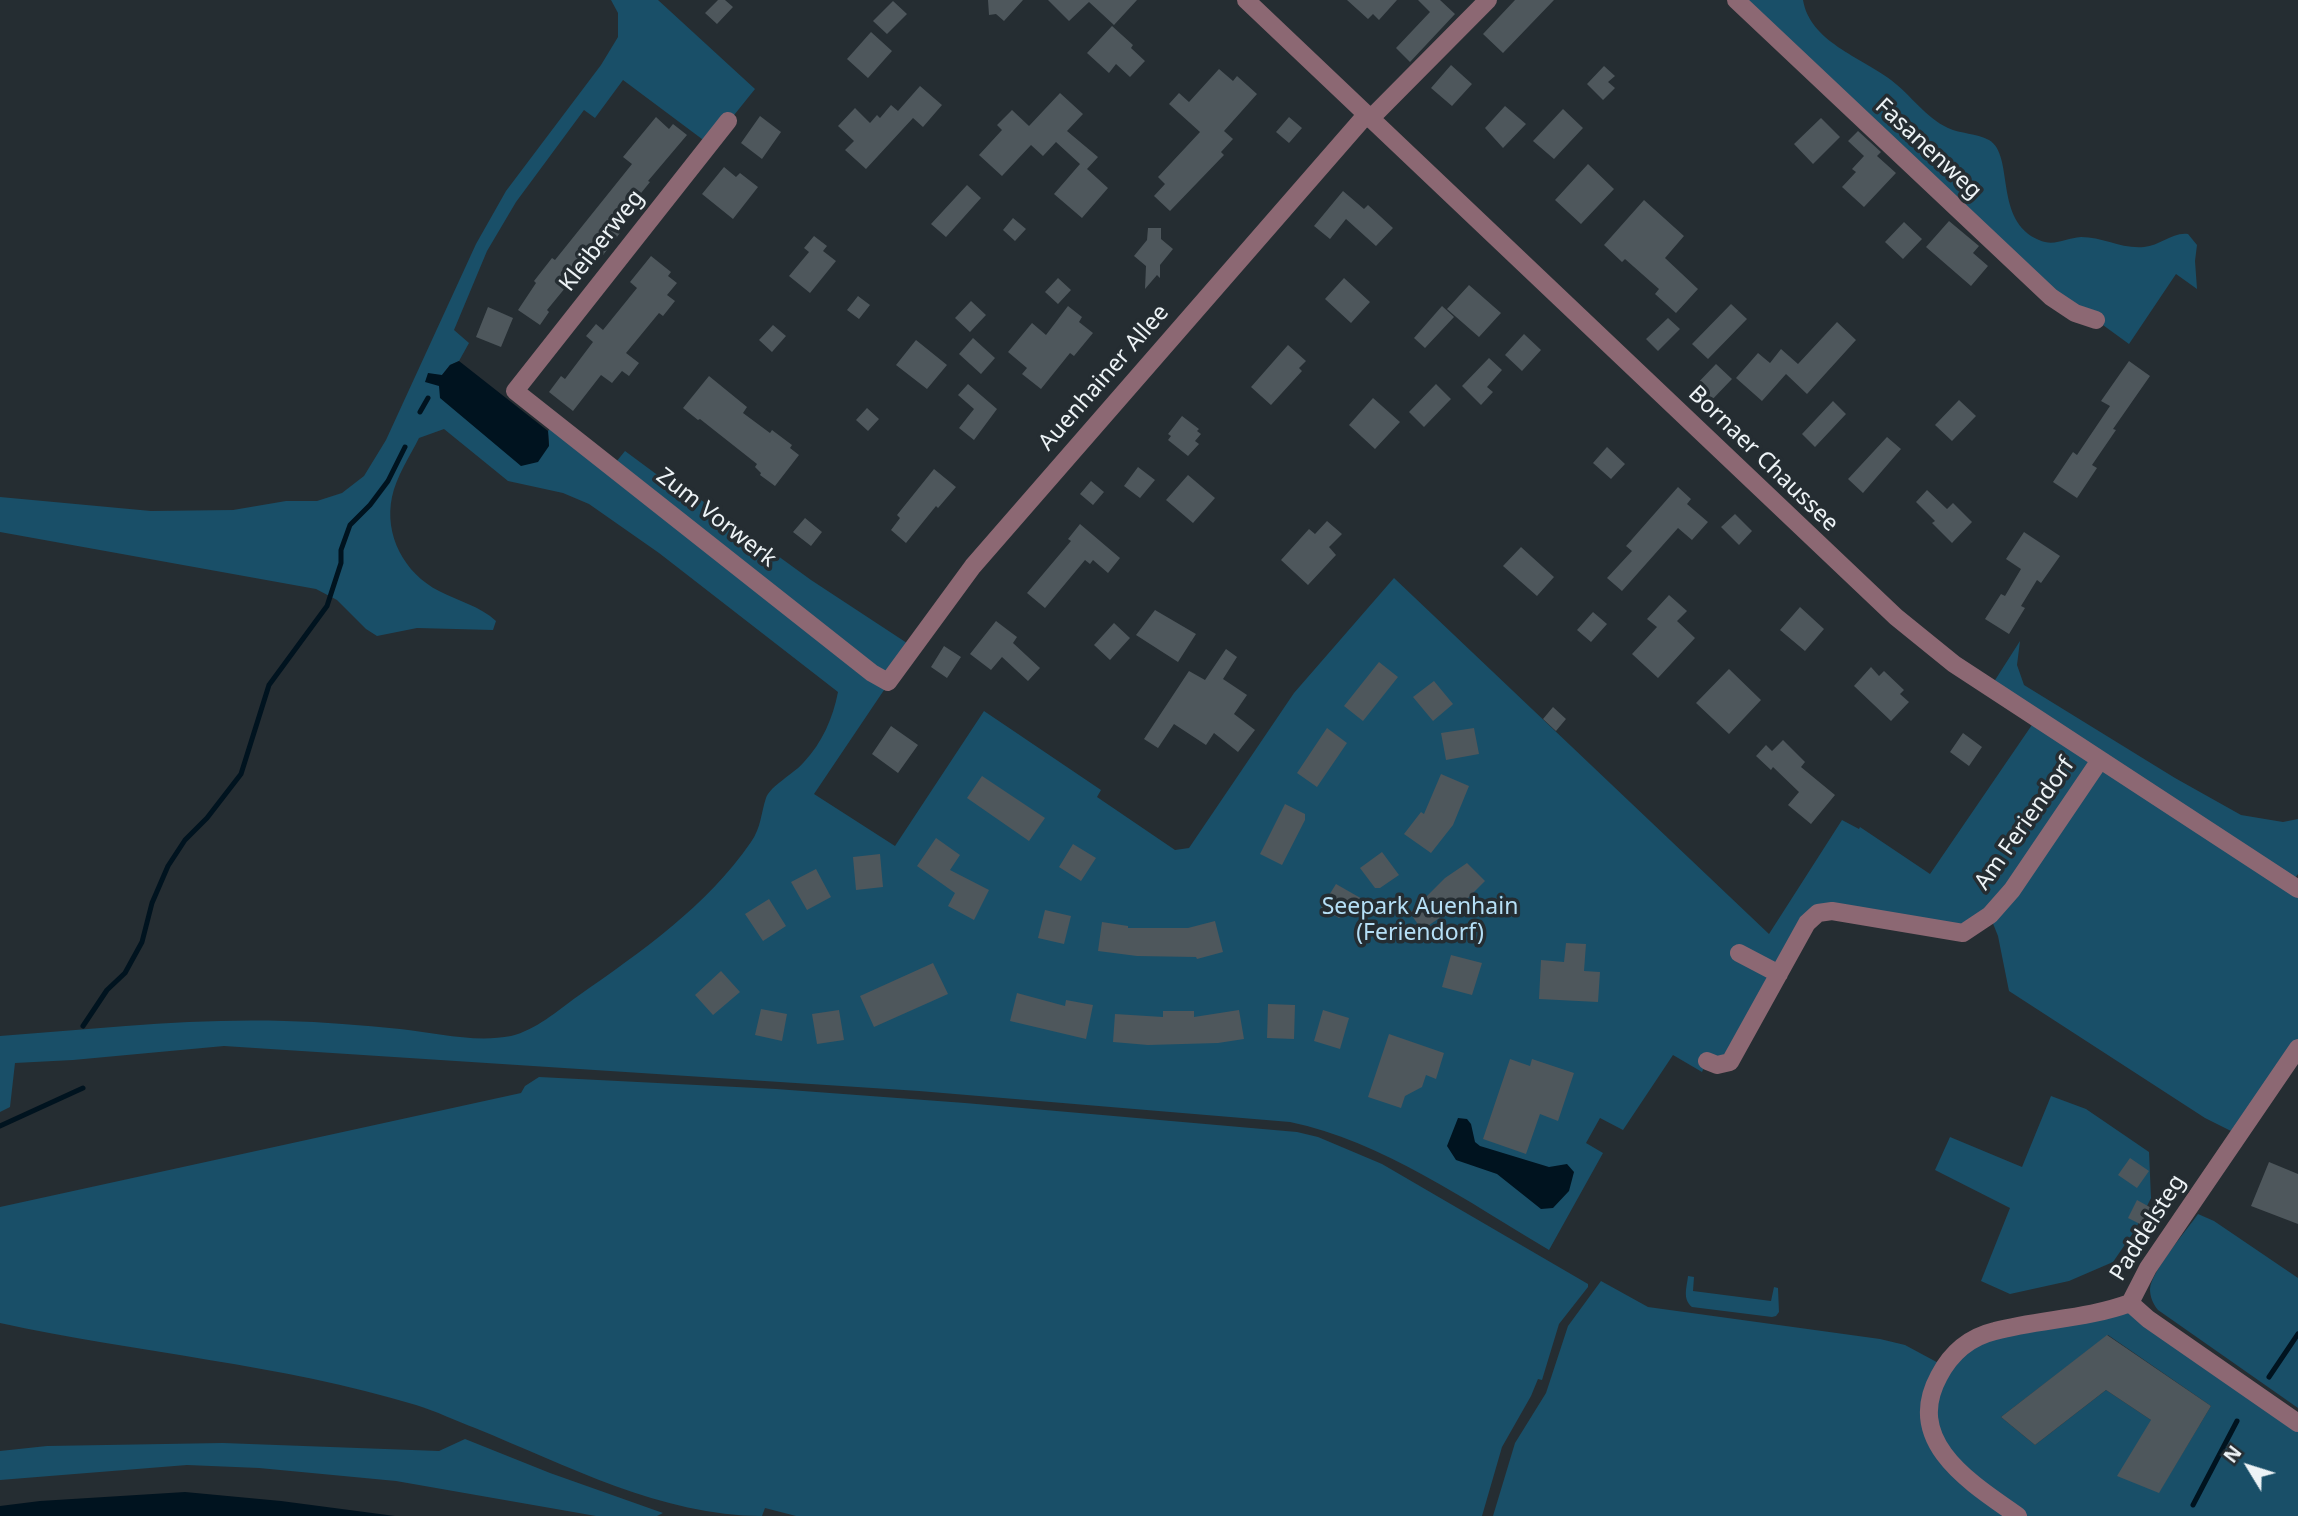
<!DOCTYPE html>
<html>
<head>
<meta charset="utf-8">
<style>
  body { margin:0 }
  #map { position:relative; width:2298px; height:1516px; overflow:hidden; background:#252d32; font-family:"Noto Sans",sans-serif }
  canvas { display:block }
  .north { position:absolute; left:2214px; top:1432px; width:70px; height:70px; -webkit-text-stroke:5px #252d32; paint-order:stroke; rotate:308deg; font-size:19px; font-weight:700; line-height:28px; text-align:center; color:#edf3f6 }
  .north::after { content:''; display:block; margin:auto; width:24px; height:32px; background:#edf3f6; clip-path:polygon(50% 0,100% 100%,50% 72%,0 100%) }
</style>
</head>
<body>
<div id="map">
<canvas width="2298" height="1516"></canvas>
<div class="north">N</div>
</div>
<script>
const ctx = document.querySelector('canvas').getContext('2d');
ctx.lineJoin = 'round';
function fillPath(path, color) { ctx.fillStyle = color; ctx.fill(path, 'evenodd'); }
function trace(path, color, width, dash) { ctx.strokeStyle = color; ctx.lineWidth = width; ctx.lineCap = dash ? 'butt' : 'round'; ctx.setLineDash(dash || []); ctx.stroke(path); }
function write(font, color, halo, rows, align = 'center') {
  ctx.font = font + ' "Noto Sans",sans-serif'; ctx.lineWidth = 7; ctx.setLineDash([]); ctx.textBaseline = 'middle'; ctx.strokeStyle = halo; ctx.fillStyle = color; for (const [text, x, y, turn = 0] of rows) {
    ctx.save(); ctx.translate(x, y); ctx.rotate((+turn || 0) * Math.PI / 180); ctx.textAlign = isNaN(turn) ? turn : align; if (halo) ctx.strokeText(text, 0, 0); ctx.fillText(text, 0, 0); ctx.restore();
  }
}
fillPath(new Path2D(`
  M611,0H658L755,89L710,145L623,80L595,118L584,110L516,202L487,251L454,330L469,343L459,361L450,365L442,375L439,385L549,446L548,431L555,423L612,467L625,451L671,485L675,481L811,580L913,647L814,794L895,846L984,711L1101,790L1097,797L1175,850L1189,848L1294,693L1394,578L1769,934L1842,820L1859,829L1860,827L1930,874L2036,719L1990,688L2020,641L2017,665L2024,685L2175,778L2241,815L2283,822L2298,819V874L2291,884L2298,889V1048L2239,1135L2205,1118L2009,991L1998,936L1990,916L1963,933L1818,913L1730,1062L1707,1061L1702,1072L1673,1055L1623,1130L1600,1118L1586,1143L1603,1153L1549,1250C1468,1202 1382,1141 1290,1122L919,1091L224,1046L73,1060L15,1063L10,1107L0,1112V1036C95,1029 189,1018 285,1021C323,1022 362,1025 400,1029C436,1033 475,1043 511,1036C536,1030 557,1011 578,996C642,951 706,907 751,842C761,828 761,813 766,798C770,786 795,773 804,762C822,743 833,718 838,692L659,553L589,504L563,493L508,481L444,429L419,438C410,456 396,477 392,497C384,535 404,573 439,591C458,601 480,606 496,621L493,630L417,628L377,636L366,629L337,600L316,589L0,532V497L151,511L233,510L286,501H317L342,493L364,476L386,440L476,244L506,191L601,65L618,37V13Z
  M1736,0H1803C1810,42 1861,57 1891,80C1911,95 1925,117 1948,128C1961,134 1976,133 1989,140C2015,155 1993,221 2039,240C2054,247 2066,238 2081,237C2103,237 2121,249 2144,247C2160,246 2172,232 2188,234L2197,245L2195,261L2197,289L2176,274L2129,344L2096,320L2075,313Z
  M539,1077L776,1089L965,1103L1297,1132L1318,1137L1382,1164L1588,1284V1287L1559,1324L1542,1380L1538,1379L1531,1396L1502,1447L1482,1516H796L765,1508L762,1516C662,1516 566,1465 475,1428C456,1421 436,1411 416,1405C281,1364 138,1353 0,1323V1207L521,1093L525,1086Z
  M2051,1096L2086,1109L2149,1152L2151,1198L2135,1230L2113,1262L2069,1281L2010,1294L1981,1281L2010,1208L1935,1170L1950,1137L2022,1167Z
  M2198,1214L2214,1221L2298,1278V1408L2158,1310C2153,1304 2150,1297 2150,1289C2151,1272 2186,1231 2198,1214Z
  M1688,1276L1694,1277L1693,1291L1771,1301L1774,1287L1778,1288L1779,1312L1776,1316L1772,1317L1692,1307C1682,1299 1687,1287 1688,1276Z
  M1601,1281L1648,1307L1880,1339L1905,1345L1944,1366L1959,1349L2130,1303L2298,1423V1516H1493L1515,1443L1546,1393L1568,1326ZM2108,1335L2211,1406L2159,1492L2151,1420L2106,1390L2035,1445L2001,1417Z
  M465,1439L550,1473L663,1513L657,1516H596L396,1481L259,1468L187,1465L0,1480V1451L47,1446L223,1443L439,1451Z`), '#194f68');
fillPath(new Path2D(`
  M459,361L548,431L549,446L538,462L521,466L440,398L439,386L425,382L428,373L442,375L450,365Z
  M1458,1118L1467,1119L1471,1124L1475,1142L1480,1146L1549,1167L1567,1164L1574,1172L1569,1191L1553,1208L1541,1209L1497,1174L1456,1160L1447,1146Z
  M185,1492L281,1501L395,1516H0V1506L40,1501Z`), '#00131f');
trace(new Path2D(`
  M420,412L428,398
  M83,1026L107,990L125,973L142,942L152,903L168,866L185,840L207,818L241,774L269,685L327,606L341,563V550L350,525L370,505L388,481L405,447
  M0,1126L83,1088
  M2269,1377L2298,1334
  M2193,1505L2237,1421`), '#00131f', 5);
fillPath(new Path2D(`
  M718,0H725L733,7L717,24L705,13Z
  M988,0H1023L1004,21L996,14L989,15Z
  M1048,0H1137L1114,25L1089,2L1069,21Z
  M1347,0H1397L1379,20L1373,14L1368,19Z
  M1418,0H1440L1455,14L1410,62L1396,48L1430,12Z
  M1515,0H1554L1503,53L1483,34Z
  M893,1L907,14L887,34L873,21Z
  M1112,26L1133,45L1131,48L1145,61L1130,77L1116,64L1109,73L1087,53Z
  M871,32L892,51L868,78L847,59Z
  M1451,65L1472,84L1452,106L1431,88Z
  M1604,66L1615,76L1608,82L1615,88L1603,100L1587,84Z
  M1219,69L1233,81L1237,76L1257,94L1224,131L1233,139L1221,152L1224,155L1170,211L1154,196L1165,184L1158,177L1200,132L1169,104L1179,93L1189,102Z
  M920,86L942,105L923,127L913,118L866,169L845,150L854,141L838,126L855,108L870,123L877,115L880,118L891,105L898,111Z
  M1060,93L1083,114L1067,131L1098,157L1087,169L1108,188L1082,218L1054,194L1080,164L1056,142L1043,156L1031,145L1002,176L979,155L1002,130L997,125L1012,110L1029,126Z
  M1505,106L1526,124L1503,148L1485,128Z
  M1563,109L1583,128L1554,159L1533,141Z
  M760,116L781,132L762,159L741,143Z
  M656,117L669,129L673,124L687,135L648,181L650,182L616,224L623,229L600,259L593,254L547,310L549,312L540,325L518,310L536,283L534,281L552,258L555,260L632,164L623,157Z
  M1289,117L1302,128L1289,143L1276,132Z
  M1821,118L1840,137L1813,164L1794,144Z
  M1858,131L1881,152L1877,156L1896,173L1864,207L1842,187L1856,172L1852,169L1864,156L1848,141Z
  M1588,164L1614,189L1581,224L1555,200Z
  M724,167L736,177L740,173L758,187L733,219L702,194Z
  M967,185L981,198L946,237L931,224Z
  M1343,191L1364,209L1368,205L1393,228L1376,246L1346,219L1330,239L1314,226Z
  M1644,200L1684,236L1665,258L1698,289L1676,313L1655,294L1659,289L1625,259L1622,262L1604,245Z
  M1013,218L1026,229L1015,241L1003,230Z
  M1949,221L1979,246L1973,253L1988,266L1971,286L1926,247Z
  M1904,222L1922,239L1903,259L1885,242Z
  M1148,228H1161V239L1173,249L1160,265V278L1157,275L1145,289L1146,266L1134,256L1147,240Z
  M814,236L827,246L823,251L836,261L810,293L789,276L809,252L804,248Z
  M651,256L671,272L668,276L677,283L667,295L675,301L663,316L659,313L626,353L639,363L629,376L622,371L612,383L601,375L573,411L549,392L561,376L565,379L593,342L586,336L596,324L603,330L637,288L630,282Z
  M1058,278L1071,290L1058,304L1045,292Z
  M1344,278L1370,302L1351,323L1325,299Z
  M1469,285L1501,313L1479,337L1447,309Z
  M858,296L870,305L859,319L847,310Z
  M971,301L986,315L970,332L955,318Z
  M1731,304L1747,319L1708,359L1692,344Z
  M1068,306L1082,317L1079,322L1093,333L1074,356L1070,353L1041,389L1022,374L1027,368L1008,352L1032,323L1046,335Z
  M1442,306L1454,317L1425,348L1414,338Z
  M488,307L513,318L501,347L476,337Z
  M1668,318L1680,329L1658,351L1646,339Z
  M1837,322L1856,340L1807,394L1786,374L1762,401L1736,378L1758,353L1770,363L1781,349L1798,364Z
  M773,325L786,336L772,352L759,340Z
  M1524,334L1541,350L1522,371L1505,355Z
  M973,338L995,358L981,374L959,354Z
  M916,340L947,365L927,389L896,365Z
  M1288,345L1306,361L1299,368L1302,371L1271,405L1251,387Z
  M1489,358L1502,370L1487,387L1493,392L1481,405L1462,386Z
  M2129,361L2150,376L2113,429L2116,430L2092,465L2097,468L2077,498L2053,482L2073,452L2077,455L2110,406L2101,401Z
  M1716,364L1732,379L1708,404L1692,389Z
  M709,376L747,407L743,413L770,433L772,430L792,445L790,448L799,455L775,486L760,475L761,473L755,467L757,464L700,419L698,420L683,408Z
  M968,384L997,409L974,440L959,428L974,409L958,395Z
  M1436,384L1451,399L1424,427L1409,412Z
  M1373,398L1400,422L1375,449L1349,425Z
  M1959,400L1976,416L1952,441L1935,425Z
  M1833,401L1846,414L1815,447L1802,434Z
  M867,408L879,419L868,431L856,420Z
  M1182,416L1199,429L1197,431L1201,434L1195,441L1199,444L1188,456L1168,440L1171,436L1168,434Z
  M1887,437L1901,449L1863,493L1848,479Z
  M1607,447L1625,464L1611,479L1593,463Z
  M1138,467L1155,480L1140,498L1124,486Z
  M934,469L956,487L938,508L936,506L906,543L891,530L900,518L897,515Z
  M1188,475L1215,498L1193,523L1166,500Z
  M1091,481L1104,492L1093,505L1080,494Z
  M1678,487L1691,499L1687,504L1708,522L1692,540L1678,528L1622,591L1607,578L1632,551L1626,546Z
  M1927,490L1947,509L1953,503L1972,522L1952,543L1932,523L1935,521L1916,502Z
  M1735,514L1752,531L1739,545L1721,527Z
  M805,518L822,532L811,546L793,532Z
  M1327,521L1342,534L1329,547L1336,555L1308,585L1281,560L1309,529L1315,534Z
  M1080,524L1120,558L1108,573L1093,560L1090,564L1085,560L1045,608L1027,593L1071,541L1068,539Z
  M2024,532L2060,556L2041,583L2037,580L2021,606L2025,608L2009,634L1985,619L2001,594L2005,596L2021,569L2006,559Z
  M1521,547L1554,577L1537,596L1503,566Z
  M1669,595L1687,611L1677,621L1695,638L1658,678L1632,654L1657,627L1647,619Z
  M1800,607L1824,629L1805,651L1780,630Z
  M1155,610L1196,634L1178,662L1136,635Z
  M1593,612L1607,624L1591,642L1577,630Z
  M996,621L1017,637L1013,643L1040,668L1028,681L1002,657L991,670L970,654Z
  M1114,623L1130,638L1110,660L1094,645Z
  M944,646L961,657L947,678L931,667Z
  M1226,649L1237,657L1223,679L1247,695L1234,714L1255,730L1238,752L1214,733L1206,745L1174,724L1158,748L1144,739L1189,671L1205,680Z
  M1379,662L1398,677L1363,721L1344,706Z
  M1871,667L1879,676L1884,671L1904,690L1900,694L1909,702L1891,721L1854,686Z
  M1729,669L1761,700L1729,734L1696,703Z
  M1434,681L1453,704L1433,721L1413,697Z
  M1553,707L1566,719L1556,731L1543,719Z
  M891,726L918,745L898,773L872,754Z
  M1327,728L1347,743L1317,787L1297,773Z
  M1474,728L1479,754L1446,760L1441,733Z
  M1963,733L1982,747L1969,766L1950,752Z
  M1783,740L1805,762L1801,767L1835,795L1811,824L1788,805L1799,792L1773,767L1771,770L1756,756L1766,745L1772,751Z
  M1441,774L1469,786L1453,825L1431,853L1404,834L1421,812L1424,814Z
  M982,776L1045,818L1029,841L967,798Z
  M1285,804L1305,814V820L1282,865L1260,854Z
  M936,838L960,855L950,870L989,890L974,920L948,906L955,893L917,866Z
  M1073,844L1096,858L1081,881L1059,867Z
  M1382,852L1399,875L1380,888H1375L1360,868Z
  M880,854L883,887L856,890L853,857Z
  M1467,863L1485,881L1467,899L1422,930L1410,913L1445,878Z
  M816,869L831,897L807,910L791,882Z
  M1336,884L1364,900L1339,918L1321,908Z
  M769,899L786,926L763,941L745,914Z
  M1045,910L1071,916L1064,944L1038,938Z
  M1215,921L1223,952L1197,959L1196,957L1137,956L1098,951L1102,922L1128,926V928H1188Z
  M1566,943L1586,944L1584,971L1600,972L1598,1002L1539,999L1541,960L1564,962Z
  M1451,955L1482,963L1472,995L1442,987Z
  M933,963L948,994L874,1027L860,996Z
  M721,971L740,992L713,1015L695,995Z
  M1017,993L1065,1006L1066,1000L1093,1005L1086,1039L1010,1021Z
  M1268,1004L1295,1005L1294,1039L1267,1038Z
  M761,1009L787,1014L782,1041L755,1035Z
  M839,1010L844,1040L817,1044L812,1014Z
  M1239,1010L1244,1039L1218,1043L1148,1045L1113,1042L1115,1014L1163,1017V1011H1194V1017Z
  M1323,1010L1349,1018L1340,1049L1314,1041Z
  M1389,1034L1444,1053L1436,1079L1426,1075L1422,1087L1405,1096L1401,1108L1368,1097Z
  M1510,1059L1530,1066L1532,1059L1574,1073L1558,1121L1540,1114L1526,1154L1483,1139Z
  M2130,1158L2149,1171L2137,1188L2118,1175Z
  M2269,1162L2298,1174V1224L2251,1206Z
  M2137,1200L2155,1210L2146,1227L2128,1218Z
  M2107,1335L2211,1406L2159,1493L2117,1476L2151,1420L2106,1390L2035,1445L2001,1417Z`), '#4e575c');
trace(new Path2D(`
  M1246,0L1896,617L1954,664L2298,889
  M1736,0L2051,297L2075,313L2096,320
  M1370,119L1488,0
  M728,121L515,391L872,673L888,682L973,566L1366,115
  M1739,953L1779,974
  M1707,1061L1717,1065L1730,1062L1807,923L1818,913L1832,911L1963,933L1990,915L2012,890L2100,760
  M2130,1303L2148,1319L2298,1423
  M2018,1516C1971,1483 1903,1442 1939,1376C1951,1353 1970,1337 1995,1331C2040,1319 2087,1319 2130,1303L2148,1268L2298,1048`), '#8c6873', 18);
write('23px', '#edf3f6', '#252d32', [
  ["Fasanenweg",1928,149,43],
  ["Kleiberweg",602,241,-52],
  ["Auenhainer Allee",1104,378,-49],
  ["Bornaer Chaussee",1763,459,44],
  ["Zum Vorwerk",716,518,38],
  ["Am Feriendorf",2025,824,-55],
  ["Paddelsteg",2148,1228,-58]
]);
write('23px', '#b5dff6', '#252d32', [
  ["Seepark Auenhain",1420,907],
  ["(Feriendorf)",1420,933]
]);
</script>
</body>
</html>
